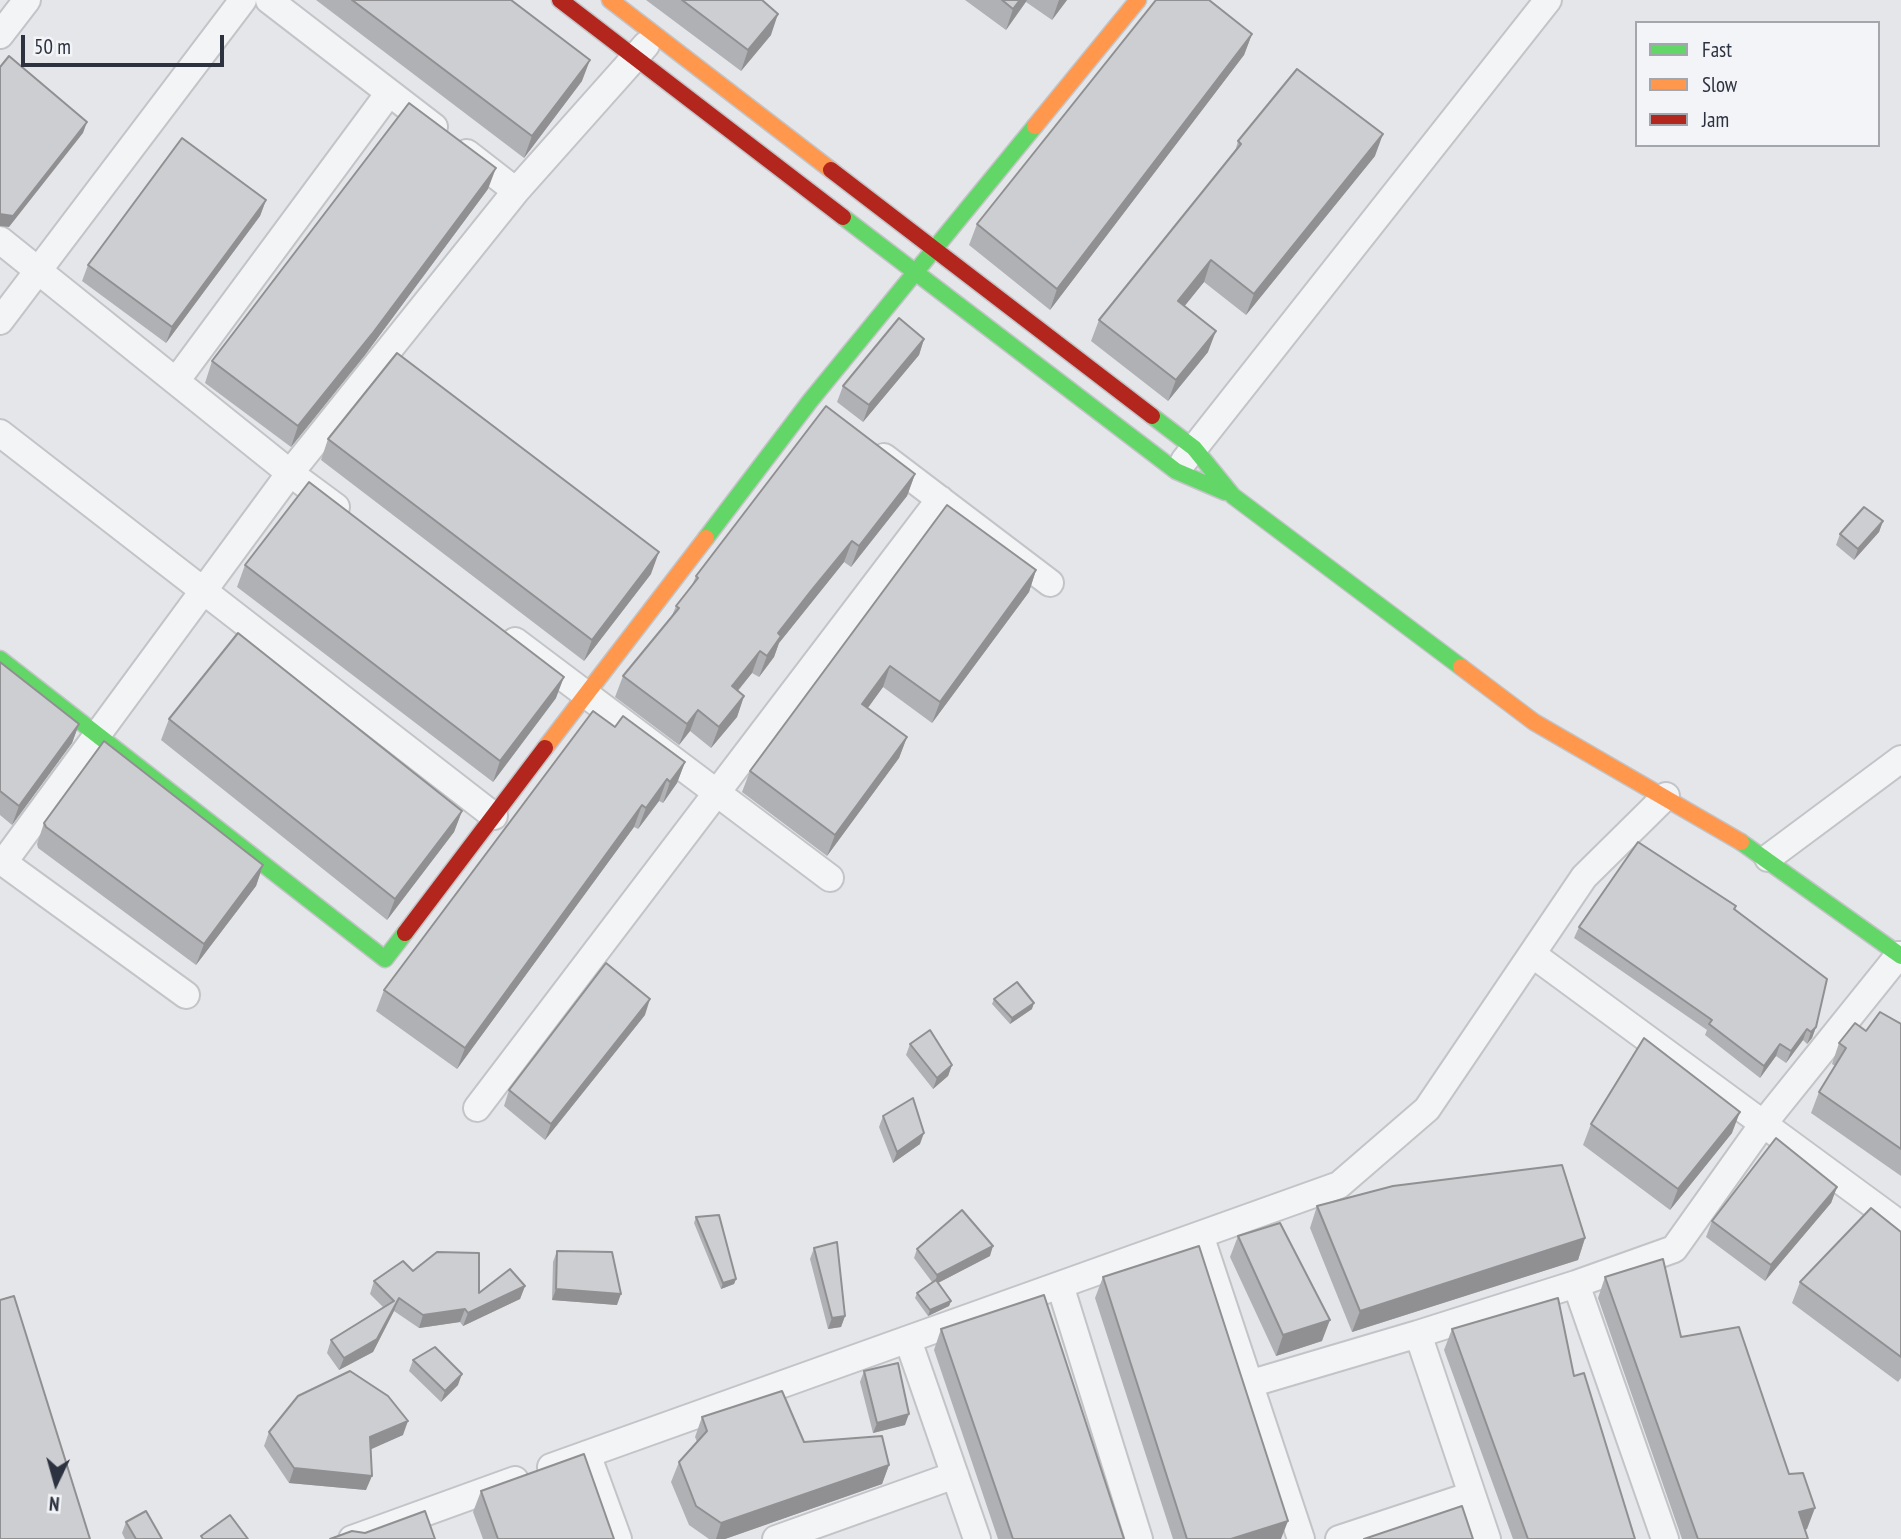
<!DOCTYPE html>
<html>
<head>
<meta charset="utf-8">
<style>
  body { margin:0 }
  #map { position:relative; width:1901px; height:1539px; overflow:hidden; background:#e4e6e9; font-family:"PT Sans Narrow",sans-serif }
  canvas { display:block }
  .legend { position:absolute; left:1635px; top:21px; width:245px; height:126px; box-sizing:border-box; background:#f3f4f7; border:2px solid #a4a6ae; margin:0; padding:9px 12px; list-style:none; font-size:21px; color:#2d3240 }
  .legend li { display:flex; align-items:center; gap:14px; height:35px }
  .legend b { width:35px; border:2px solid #a4a6ae }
  .north { position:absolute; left:21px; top:1448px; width:70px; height:70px; -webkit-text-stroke:5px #f3f4f7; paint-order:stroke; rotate:185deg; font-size:19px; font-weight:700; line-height:28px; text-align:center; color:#2d3240 }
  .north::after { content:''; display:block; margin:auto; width:24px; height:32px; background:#2d3240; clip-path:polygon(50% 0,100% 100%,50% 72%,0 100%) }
  .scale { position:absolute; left:21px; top:35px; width:203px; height:32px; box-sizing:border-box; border:4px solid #2d3240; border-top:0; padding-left:9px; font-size:21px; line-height:24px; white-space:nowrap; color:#2d3240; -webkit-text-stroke:5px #f3f4f7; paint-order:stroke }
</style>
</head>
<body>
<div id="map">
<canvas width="1901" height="1539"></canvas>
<ul class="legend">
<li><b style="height:9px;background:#63d668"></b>Fast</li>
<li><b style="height:9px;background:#ff974d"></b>Slow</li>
<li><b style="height:9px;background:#b3261e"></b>Jam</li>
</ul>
<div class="north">N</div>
<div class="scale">50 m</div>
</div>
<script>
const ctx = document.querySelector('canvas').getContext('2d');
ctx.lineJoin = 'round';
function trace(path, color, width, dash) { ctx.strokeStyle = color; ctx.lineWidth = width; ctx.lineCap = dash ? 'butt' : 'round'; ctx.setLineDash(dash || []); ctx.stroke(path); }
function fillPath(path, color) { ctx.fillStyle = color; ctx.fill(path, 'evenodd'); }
const street = new Path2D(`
  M269,0L434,127
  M0,35L27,0
  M467,153L516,191
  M0,240L290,473L516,191L646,45
  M0,321L243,0
  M176,381L389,93
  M0,433L494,816
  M884,457L1050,583
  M1184,461L1548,0
  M515,641L830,878
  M1768,858L1901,759
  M0,860L186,995
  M3,863L290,473L336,507
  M1532,954L1901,1225
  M477,1108L940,499
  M1200,1235L1301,1539
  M1576,1284L1665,1539
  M1060,1285L1139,1539
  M1418,1334L1576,1284L1674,1249L1763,1124L1899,955
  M908,1340L977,1539
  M1249,1384L1418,1334L1487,1539
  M587,1454L618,1539
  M551,1467L1339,1185L1427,1109L1584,877L1666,796
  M352,1539L515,1480
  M776,1539L955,1475
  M1339,1539L1472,1495`);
const fast = new Path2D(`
  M843,217L1176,471L1225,492
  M1152,416L1194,448L1233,496L1461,667
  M706,538L810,401L1035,126
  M0,659L385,959L405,933
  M1741,842L1901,956`);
const slow = new Path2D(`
  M610,0L831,170
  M1035,126L1138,0
  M1461,667L1534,722L1741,842
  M545,748L706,538`);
const jam = new Path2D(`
  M560,0L843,217
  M831,170L1152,416
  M405,933L545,748`);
trace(street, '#c3c4c7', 30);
trace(fast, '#c3c4c7', 19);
trace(slow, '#c3c4c7', 19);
trace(jam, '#c3c4c7', 19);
trace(street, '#f3f4f5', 26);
trace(fast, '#63d668', 16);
trace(slow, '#ff974d', 16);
trace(jam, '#b3261e', 16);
fillPath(new Path2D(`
  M316,0H511L582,81L524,158Z
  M646,0H762L771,35L741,71Z
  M965,0H1067L1052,20L1026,2L1006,30Z
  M1252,34L1244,55L1050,310L969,245L977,224Z
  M1238,141L1375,156L1246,315L1204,282L1184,306L1208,352L1168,401L1091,341L1099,320L1235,152Z
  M488,189L365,355L291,447L205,383L212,361Z
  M266,200L260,216L166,343L82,281L88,265Z
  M924,339L919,355L863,422L837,402L843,386Z
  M328,439L651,574L584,661L321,460Z
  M915,474L907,496L851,567L844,562L779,643L774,657L759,677L752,673L738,691L744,696L737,717L711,748L690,731L679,745L615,697L623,676L671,618L676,606L692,585L696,576Z
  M947,505L1036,570L1029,592L932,723L883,687L867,708L907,737L899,758L827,856L742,792L750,771Z
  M1883,521L1879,532L1854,560L1836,545L1840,534Z
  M245,565L556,698L493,782L237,587Z
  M0,662L79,724L72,743L12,825L0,815Z
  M169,719L462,811L454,832L387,920L161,740Z
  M615,727L685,762L677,783L663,803L659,801L638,829L634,827L457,1069L376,1011L384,990Z
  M44,823L263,865L256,886L196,965L38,848L37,844Z
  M1736,906L1735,910L1816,1027L1812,1038L1807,1044L1803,1040L1786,1063L1776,1056L1760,1078L1705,1035L1707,1030L1574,938L1579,927Z
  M994,999L1032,1009L1010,1024L992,1004Z
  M645,1015L545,1140L504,1106L509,1090Z
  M1901,1024V1176L1811,1113L1819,1092L1835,1066L1832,1064L1839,1043L1866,1031Z
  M910,1044L952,1065L948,1076L933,1089L906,1055Z
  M883,1116L920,1144L893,1163L879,1127Z
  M1591,1124L1732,1133L1670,1210L1583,1145Z
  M1837,1187L1831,1203L1765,1281L1706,1237L1712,1221Z
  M1317,1206L1585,1238L1578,1260L1352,1332L1310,1228Z
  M696,1217L736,1279L734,1284L721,1289L694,1223Z
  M1901,1232V1378L1898,1382L1792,1303L1800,1282Z
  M1238,1236L1322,1341L1276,1356L1230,1257Z
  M814,1248L845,1316L841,1327L828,1329L810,1259Z
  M917,1249L990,1256L938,1283L951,1301L949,1306L928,1316L915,1298L917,1293L932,1282L914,1258Z
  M557,1251L617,1305L552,1300L553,1262Z
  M413,1271L479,1293L525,1286L520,1299L463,1326L460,1322L419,1328L394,1311L373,1352L339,1370L327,1353L331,1340L383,1307L370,1294L374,1281Z
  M1103,1277L1281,1539H1173L1095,1298Z
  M1605,1277L1681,1337L1807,1529L1805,1530L1808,1539H1682L1598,1298Z
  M941,1329L1124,1539H998L934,1350Z
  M1452,1329L1574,1376L1635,1539H1513L1444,1350Z
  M413,1360L458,1385L441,1402L409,1371Z
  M864,1371L905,1425L873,1433L860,1382Z
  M702,1417L804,1442L889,1465L882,1484L725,1539H709L689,1525L671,1482L679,1462L697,1442L695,1437Z
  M269,1432L403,1435L370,1449L366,1490L289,1483L264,1446Z
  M481,1491L614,1539H483L473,1512Z
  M126,1522L162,1539H125L122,1533Z`), '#b0b1b4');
fillPath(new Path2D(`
  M1020,0H1027L1006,30L1013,9Z
  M1059,0H1067L1052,20Z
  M778,14L771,35L741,71L748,50Z
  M1252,34L1244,55L1050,310L1057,289Z
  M590,60L582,81L524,158L532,136Z
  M87,122L83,133L9,227L0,226V214Z
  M1383,134L1375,156L1246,315L1254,294Z
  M496,168L488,189L365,355L291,447L298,426Z
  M266,200L260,216L166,343L172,327Z
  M1211,260L1204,282L1171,323L1178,301Z
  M1216,331L1208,352L1168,401L1176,380Z
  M924,339L919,355L863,422L869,405Z
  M915,474L907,496L851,567L859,546Z
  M1883,521L1879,532L1854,560L1858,549Z
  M852,541L844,562L779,643L774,657L759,677L767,656L778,633L811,591Z
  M659,552L651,574L584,661L592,640Z
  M1036,570L1029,592L932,723L940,702Z
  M760,651L752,673L724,707L732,686Z
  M890,666L883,687L855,726L862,704Z
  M564,677L556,698L493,782L500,761Z
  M744,696L737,717L711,748L719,727Z
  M698,710L690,731L679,745L687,724Z
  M79,724L72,743L12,825L19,806Z
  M907,737L899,758L827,856L835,835Z
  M685,762L677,783L663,803L670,782Z
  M667,779L659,801L638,829L646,808Z
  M642,805L634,827L457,1069L465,1048Z
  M462,811L454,832L387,920L395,899Z
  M263,865L256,886L196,965L204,944Z
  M650,999L645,1015L545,1140L551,1124Z
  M1034,1003L1032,1009L1010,1024L1012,1018Z
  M1816,1027L1812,1038L1807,1044L1811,1032Z
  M1807,1029L1803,1040L1786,1063L1791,1051Z
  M1780,1044L1776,1056L1760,1078L1764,1066Z
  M952,1065L948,1076L933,1089L937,1078Z
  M1740,1112L1732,1133L1670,1210L1678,1189Z
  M924,1133L920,1144L893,1163L897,1152Z
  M1837,1187L1831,1203L1765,1281L1771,1265Z
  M1585,1238L1578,1260L1352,1332L1360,1311Z
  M993,1246L990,1256L934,1285L937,1275Z
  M736,1279L734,1284L721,1289L723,1283Z
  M525,1286L520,1299L463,1326L468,1313Z
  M556,1289L621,1294L617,1305L552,1300Z
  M399,1298L394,1311L373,1352L339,1370L344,1358Z
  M951,1301L949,1306L928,1316L930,1310Z
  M465,1309L460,1322L419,1328L423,1315Z
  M845,1316L841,1327L828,1329L832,1318Z
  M1330,1320L1322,1341L1276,1356L1283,1335Z
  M462,1374L458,1385L441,1402L445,1391Z
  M909,1414L905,1425L873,1433L877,1423Z
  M408,1421L403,1435L365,1452L370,1437Z
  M889,1465L882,1484L725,1539H716L721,1523Z
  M294,1468L372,1476L366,1490L289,1483Z
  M1815,1508L1807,1529L1791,1534L1799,1512Z
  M1288,1521L1281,1539H1231Z`), '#909092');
const building = new Path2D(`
  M352,0H511L590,60L532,136Z
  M682,0H762L778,14L748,50Z
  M1002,0H1020L1013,9Z
  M1156,0H1209L1252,34L1057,289L977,224Z
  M9,56L87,122L13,216L0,214V67Z
  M1297,69L1383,134L1254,294L1211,260L1178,301L1216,331L1176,380L1099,320L1241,144L1238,141Z
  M409,103L496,168L372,334L298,426L212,361Z
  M182,138L266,200L172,327L88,265Z
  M899,318L924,339L869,405L843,386Z
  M397,353L659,552L592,640L328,439Z
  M826,406L915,474L859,546L852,541L811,591L778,633L781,636L767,656L760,651L732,686L744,696L719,727L698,710L687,724L623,676L679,608L676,606L698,578L696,576Z
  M309,482L564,677L500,761L245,565Z
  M947,505L1036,570L940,702L890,666L862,704L907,737L835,835L750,771Z
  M1864,507L1883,521L1858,549L1840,534Z
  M238,633L462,811L395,899L169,719Z
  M0,662L79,724L19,806L0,791Z
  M593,711L615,727L623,716L685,762L670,782L667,779L646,808L642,805L465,1048L384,990Z
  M104,741L263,865L204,944L46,827L44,823Z
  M1638,842L1736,906L1734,909L1827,979L1816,1027L1811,1032L1807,1029L1791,1051L1780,1044L1764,1066L1709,1024L1712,1020L1579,927Z
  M606,963L650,999L551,1124L509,1090Z
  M1017,982L1034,1003L1012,1018L994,999Z
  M1880,1012L1901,1024V1149L1819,1092L1846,1048L1839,1043L1855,1023L1866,1031Z
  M930,1030L952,1065L937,1078L910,1044Z
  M1644,1038L1740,1112L1678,1189L1591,1124Z
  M913,1098L924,1133L897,1152L883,1116Z
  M1776,1138L1837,1187L1771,1265L1712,1221Z
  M1562,1165L1585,1238L1360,1311L1317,1206L1393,1186Z
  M1871,1208L1901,1232V1357L1800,1282Z
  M962,1210L993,1246L937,1275L917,1249Z
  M719,1215L736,1279L723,1283L696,1217Z
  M1280,1223L1330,1320L1283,1335L1238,1236Z
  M837,1242L845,1316L832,1318L814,1248Z
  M1199,1246L1288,1521L1231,1539H1187L1103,1277Z
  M557,1251L612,1252L621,1294L556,1289Z
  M437,1252L479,1253V1293L510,1269L525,1286L468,1313L465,1309L423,1315L399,1298L377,1339L344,1358L331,1340L394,1301L374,1281L403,1261L413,1271Z
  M1663,1259L1681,1337L1739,1327L1789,1474L1803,1473L1815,1508L1799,1512L1808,1539H1698L1605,1277Z
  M936,1280L951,1301L930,1310L917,1293Z
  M1044,1295L1124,1539H1013L941,1329Z
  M14,1296L90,1539H0V1300Z
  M1558,1298L1574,1376L1584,1373L1635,1539H1528L1452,1329Z
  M435,1347L462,1374L445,1391L413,1360Z
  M898,1363L909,1414L877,1423L864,1371Z
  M350,1371L388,1396L408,1421L370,1437L372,1476L294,1468L269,1432L298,1396Z
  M782,1391L804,1442L882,1436L889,1465L721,1523L696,1506L679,1462L707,1431L702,1417Z
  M584,1454L614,1539H498L481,1491Z
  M1462,1506L1473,1539H1364Z
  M146,1511L162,1539H136L126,1522Z
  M425,1511L435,1539H330L352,1531L365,1533Z
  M230,1515L248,1539H203L201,1536Z`);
fillPath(building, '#cdced1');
trace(building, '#909092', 2);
</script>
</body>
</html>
